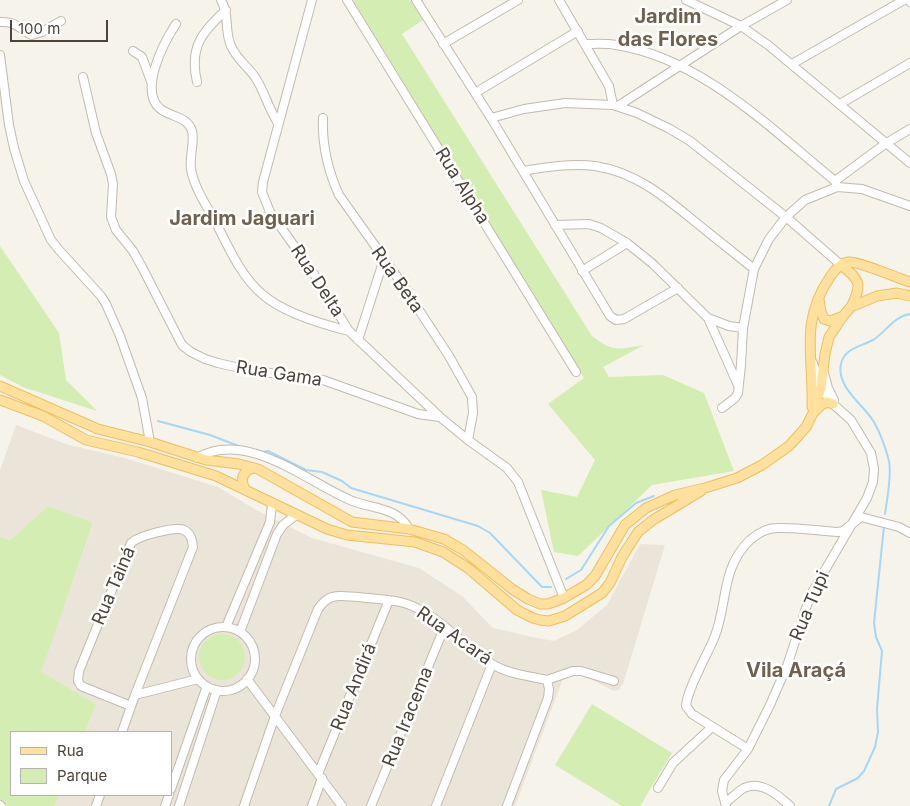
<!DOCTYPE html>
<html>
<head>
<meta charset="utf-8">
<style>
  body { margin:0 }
  #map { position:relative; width:910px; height:806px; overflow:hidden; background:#f6f3eb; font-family:Inter,sans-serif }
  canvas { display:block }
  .legend { position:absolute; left:10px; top:731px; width:162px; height:65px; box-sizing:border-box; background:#fff; border:1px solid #b7b4af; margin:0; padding:6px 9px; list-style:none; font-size:15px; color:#4c4438 }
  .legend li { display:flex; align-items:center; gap:10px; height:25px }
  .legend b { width:25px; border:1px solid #b7b4af }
  .scale { position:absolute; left:10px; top:20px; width:98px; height:22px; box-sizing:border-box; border:2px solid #4c4438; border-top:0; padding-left:6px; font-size:15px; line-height:18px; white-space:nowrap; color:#4c4438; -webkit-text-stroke:4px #fff; paint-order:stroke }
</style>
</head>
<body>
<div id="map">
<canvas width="910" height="806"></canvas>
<ul class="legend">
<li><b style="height:6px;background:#ffe09c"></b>Rua</li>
<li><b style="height:14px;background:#d4edb2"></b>Parque</li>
</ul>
<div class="scale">100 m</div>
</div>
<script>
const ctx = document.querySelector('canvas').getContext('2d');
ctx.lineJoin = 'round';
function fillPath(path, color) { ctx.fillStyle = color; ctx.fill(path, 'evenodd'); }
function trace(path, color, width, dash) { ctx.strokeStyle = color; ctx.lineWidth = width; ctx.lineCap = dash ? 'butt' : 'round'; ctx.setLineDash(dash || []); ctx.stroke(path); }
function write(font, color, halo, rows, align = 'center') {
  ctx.font = font + ' Inter,sans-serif'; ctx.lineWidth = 5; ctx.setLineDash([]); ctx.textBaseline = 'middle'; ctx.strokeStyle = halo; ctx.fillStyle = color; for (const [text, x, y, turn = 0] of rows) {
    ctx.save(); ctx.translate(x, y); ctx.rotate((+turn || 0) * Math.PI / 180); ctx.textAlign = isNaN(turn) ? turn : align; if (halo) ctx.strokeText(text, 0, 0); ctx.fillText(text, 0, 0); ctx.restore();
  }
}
fillPath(new Path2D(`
  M16,425L69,445L125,458L218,487L258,511L312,538L419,568L462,596L493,628L532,637L554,641L577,630L607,605L640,544L665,545L623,684L619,690L614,691L578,673L571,674L563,679L515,806H54L59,795H171V732H85L96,704L40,672L93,524L48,506L10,540L0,537V470Z`), '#ebe5d9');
fillPath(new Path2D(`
  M353,0H410L423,20L402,34L592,336C614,353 618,349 644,345L603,367L609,377L663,375L704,393L734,471L652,485L578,556L554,552L541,490L577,497L595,460L548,404L584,378Z
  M0,246L59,333L66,380L97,411L23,387L0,375Z
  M48,506L93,523L41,672L96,704L85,732H11V795H59L54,806H8L0,800V537L10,540Z
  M199 657a23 23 0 1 1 46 0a23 23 0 1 1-46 0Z
  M592,704L672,753L640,806H622L555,765Z`), '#d4edb2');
trace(new Path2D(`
  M158,421L210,435L244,448
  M261,452L268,451L306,470L322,472L342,481L351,488L478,526L490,533L542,587H551
  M885,514C887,498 892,477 889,461C886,449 880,433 874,422C863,404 836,387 841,364C844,348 862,346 873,340C886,332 894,316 910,314
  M566,579L581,570L609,526L636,503L654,496
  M829,806L836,789L858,778L864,771L875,747L878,732L877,709L882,651L876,637L874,623L884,526`), '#a5d7f6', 2);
const minor = new Path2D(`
  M221,0C230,16 224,30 231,46C236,58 247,66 255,77C264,90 268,108 278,123
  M312,0L263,182L262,192L270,212L312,271L349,331L440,417
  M347,0L576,372
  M416,0L491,118L610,316L616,320L624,319L678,288
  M559,0L609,86L613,105
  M686,0L741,26L768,45L910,163
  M909,0L910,2
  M0,22C16,21 19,29 32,35L42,32L61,21
  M176,24C164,42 137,93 162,110C172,117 188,117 192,131C195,143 189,156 191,169C194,187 206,205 215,221C228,246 240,275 262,294C283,313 321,324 349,331
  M443,44L518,0
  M585,44C595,44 606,43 616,45C701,58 770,128 835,181L837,187
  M133,51L142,57L152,84
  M0,55L9,125L14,148L24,181L51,240L59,250L101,296L106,304L120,336L142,398L150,442
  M792,64L904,0
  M83,77L96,133L111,174L113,184L111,217L116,230L133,251L142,267L182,345L191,352L205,359L218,363L248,370L323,380L418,414L440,417L468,440L507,468L518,482L564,598
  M197,82C189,47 202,32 226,10
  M475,93L578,31
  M840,104L910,63
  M618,106L741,26L787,0
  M323,118C322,144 328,171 339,195L400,281L449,356L472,397L473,413L468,440
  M491,118L524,109L565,103L613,105L637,113L670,129L690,141L786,217L841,265
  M523,171C547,167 571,163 595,166C635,172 664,196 694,221C714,237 734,253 754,269
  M835,181L885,144L910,129
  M555,225L589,224L601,228L627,243L653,264L708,318L738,385
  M582,271L627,243
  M708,318L729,326L743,328
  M358,340L384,259
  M824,373L828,388L834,400
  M722,408L735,398L738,393L741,365L743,328L754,269L769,239L786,217L805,200L837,187L862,189L910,206
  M197,458C246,429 306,481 350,500C370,509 397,506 409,529
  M226,627L270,522L272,504
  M191 659a32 32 0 1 1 64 0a32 32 0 1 1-64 0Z
  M240,632L277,534L283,525L296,515
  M247,679L342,806
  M547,680L573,671H581L614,681
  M131,706L81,686L78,681L79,671L131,543C138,536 175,526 184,530C191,533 192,540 193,547L135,695
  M122,732L135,695L198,679
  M748,749L692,714L686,706C687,689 708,654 715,636C728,601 721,568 750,540C757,534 767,528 777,528C797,527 818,531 838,532L843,531L861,517L899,527L910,533
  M318,774L389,600
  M658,788L673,763L712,727
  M171,789L207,686
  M725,803C731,799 737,792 744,788C761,780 778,795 790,806
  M0,805L1,806
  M96,806L100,795
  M165,806L169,795
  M179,806L217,690
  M244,806L275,716L318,609C330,592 339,596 358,597C373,599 389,599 404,603C438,613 462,646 492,664C508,674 529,676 547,680L549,689L548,698L507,806
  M312,806L322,778
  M371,806L444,628
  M436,806L492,664
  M726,806L722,791L724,780L748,749L770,705L787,666L810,596L867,498L873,482L874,469L871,453L851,420L833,404L821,388L813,363`);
const major = new Path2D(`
  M841,265C861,280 862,285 851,307
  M819,299L821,312L824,319L830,321L841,317
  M0,386L98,429L150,442L206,460L239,464L258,469L352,522L409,529L444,539L463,550L512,589L528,599L540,604H548L564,598L586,585L595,576L625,525L646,508L675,495L705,488L737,478L762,465L789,446L806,427L813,413L821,388L825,354L829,337L843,316L851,307L877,296L897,293L910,296
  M0,400L43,416L86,440L138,452L216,476L327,529L347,535L415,542L443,552L468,568L517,610L533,618L540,620L549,621L565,616L602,593L610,583L622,557L638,532L653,520L701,491
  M812,407C814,358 799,322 830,277C834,271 840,263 848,262C859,261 897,278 910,282
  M815,411L821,405L827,402L833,404
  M245,489C240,480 242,472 253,468`);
trace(minor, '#c3bbad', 10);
trace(major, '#ecc064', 11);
trace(minor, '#fff', 8);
trace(major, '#ffe09c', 9);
write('18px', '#4c4438', '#fff', [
  ["Rua Alpha",462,186,58],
  ["Rua Beta",397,280,55],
  ["Rua Delta",317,281,57],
  ["Rua Gama",279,374,9],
  ["Rua Tainá",114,586,-67],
  ["Rua Tupi",810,606,-67],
  ["Rua Acará",454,636,35],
  ["Rua Andirá",354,687,-68],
  ["Rua Iracema",408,717,-68]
]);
write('bold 20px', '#6f614e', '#fff', [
  ["Jardim",668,17],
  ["das Flores",668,40],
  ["Jardim Jaguari",242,219],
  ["Vila Araçá",796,671]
]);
</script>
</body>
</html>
